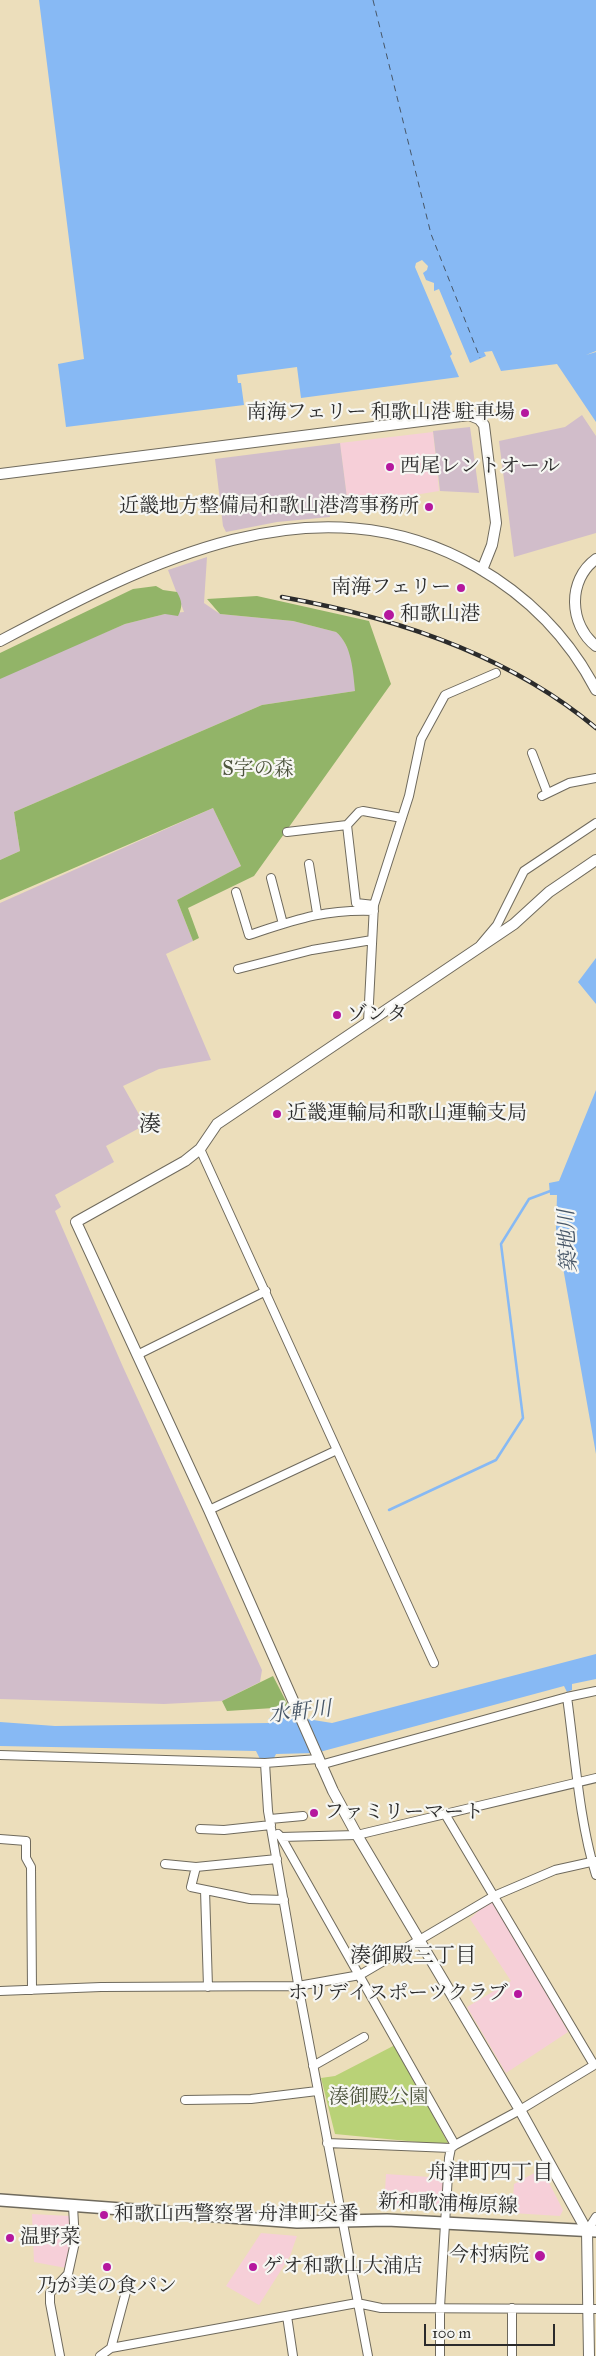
<!DOCTYPE html>
<html>
<head>
<meta charset="utf-8">
<style>
  body { margin:0 }
  #map { position:relative; width:596px; height:2356px; overflow:hidden; background:#ecdebb; font-family:"IM FELL Great Primer",serif }
  canvas { display:block }
  .scale { position:absolute; left:424px; top:2324px; width:131px; height:22px; box-sizing:border-box; border:2px solid #2b2b2b; border-top:0; padding-left:6px; font-size:15px; line-height:18px; white-space:nowrap; color:#2b2b2b; -webkit-text-stroke:4px #f6f6f2; paint-order:stroke }
</style>
</head>
<body>
<div id="map">
<canvas width="596" height="2356"></canvas>
<div class="scale">100 m</div>
</div>
<script>
const ctx = document.querySelector('canvas').getContext('2d');
ctx.lineJoin = 'round';
function fillPath(path, color) { ctx.fillStyle = color; ctx.fill(path, 'evenodd'); }
function trace(path, color, width, dash) { ctx.strokeStyle = color; ctx.lineWidth = width; ctx.lineCap = dash ? 'butt' : 'round'; ctx.setLineDash(dash || []); ctx.stroke(path); }
function write(font, color, halo, rows, align = 'center') {
  ctx.font = font + ' "IM FELL Great Primer","Noto Serif JP",serif'; ctx.lineWidth = 4.5; ctx.setLineDash([]); ctx.textBaseline = 'middle'; ctx.strokeStyle = halo; ctx.fillStyle = color; for (const [text, x, y, turn = 0] of rows) {
    ctx.save(); ctx.translate(x, y); ctx.rotate((+turn || 0) * Math.PI / 180); ctx.textAlign = isNaN(turn) ? turn : align; if (halo) ctx.strokeText(text, 0, 0); ctx.fillText(text, 0, 0); ctx.restore();
  }
}
fillPath(new Path2D(`
  M433,432L439,491L348,506L340,443Z
  M494,1896L568,2032L506,2073L467,2007L511,1981L470,1919Z
  M542,2169L563,2210L560,2216L512,2213L514,2184Z
  M386,2174L444,2178L441,2210L384,2207Z
  M32,2214L70,2216L71,2241L66,2268L34,2262Z
  M261,2233L297,2236L290,2256L259,2305L226,2286Z`), '#f6cfd8');
fillPath(new Path2D(`
  M582,415L596,436V533L514,557L499,441L565,427Z
  M470,427L479,493L440,491L433,431Z
  M340,443L348,506L329,510L330,517L277,522L226,532L223,526L215,459Z
  M207,557L204,603L220,614L293,621L336,632L342,637L354,662L355,691L262,705L14,812L20,851L0,860V677L125,624L165,614L184,612L168,570Z
  M213,808L241,866L177,900L193,941L166,954L211,1060L159,1069L123,1086L145,1125L106,1146L114,1162L55,1195L61,1207L55,1211L123,1367L262,1670L260,1682L222,1701L164,1704L0,1699V903Z`), '#d1bdca');
fillPath(new Path2D(`
  M395,2045L449,2145L335,2134L321,2078L335,2076Z`), '#b9d277');
fillPath(new Path2D(`
  M156,586L163,590L177,592C182,601 183,606 178,616L165,614L125,624L0,679V653L133,589Z
  M257,596L369,621L391,684L254,876L188,908L199,938L193,941L177,900L241,866L213,808L0,900V860L20,851L14,812L262,705L355,691C353,672 352,645 336,632L293,621L220,614L207,599Z
  M273,1676L289,1707L227,1711L222,1701Z`), '#92b468');
fillPath(new Path2D(`
  M39,0H596V351L586,355L596,352V422L557,364L501,371L492,351L484,352L486,356L470,363L439,289L434,291V283L426,280L423,273L427,270L428,266L422,260L416,263L415,267L452,354L450,356L459,377L301,398L297,367L237,375L238,383H241L244,405L66,427L58,364L84,359Z
  M596,958V1004L578,982Z
  M596,1090V1454L556,1228L557,1195H550L549,1183L559,1181Z
  M596,1654V1679L572,1684V1690L567,1692L564,1686L316,1753L276,1754L273,1760L260,1759L256,1751L0,1746V1722L55,1726L269,1723V1718H301L332,1723Z`), '#87b9f4');
trace(new Path2D(`
  M389,1510L496,1460L523,1418L501,1244L529,1199L553,1190`), '#87b9f4', 2.5);
trace(new Path2D(`
  M373,0L431,234L480,358`), '#475667', 1, [6, 5]);
const street = new Path2D(`
  M532,753L547,792
  M542,796L569,783L596,778
  M347,825L356,903L374,905
  M287,832L347,825L359,812L363,811L402,818
  M309,864L317,913
  M271,878L283,924
  M236,892L249,935C295,920 324,909 374,911
  M481,944L497,925L524,871L596,823
  M238,969L312,950L372,940
  M368,1022L374,905L409,796L421,739L445,695L496,673
  M200,1149L434,1663
  M137,1355L266,1291
  M209,1510L337,1450
  M567,1697C575,1754 579,1821 596,1875
  M0,1755L265,1763L318,1759
  M265,1763L268,1811L300,1995L368,2356
  M320,1765L567,1697L596,1691
  M445,1814L594,2065
  M270,1819L303,1816
  M200,1829L224,1830L271,1825
  M278,1834L281,1837L357,1835L596,1778
  M281,1837L455,2145L520,2110L596,2064
  M0,1839L26,1841V1858L31,1867L32,1990
  M165,1864L196,1867L277,1859
  M196,1867L191,1887L250,1899L284,1900
  M205,1890L208,1987
  M0,1991L101,1987L298,1986L360,1975L494,1896L555,1870L596,1861
  M313,2066L364,2037
  M185,2100L251,2099L317,2091
  M327,2143L451,2148
  M587,2231L596,2217
  M512,2308V2356
  M287,2316L293,2356
  M111,2348L127,2288
  M60,2356L50,2303V2293L68,2274L75,2242L73,2206
  M100,2356L111,2348L357,2303L381,2308L596,2309
  M440,2356V2307L449,2158L451,2148L455,2145`);
const secondary = new Path2D(`
  M0,474L469,415L479,419L484,425L496,523L492,545L482,570
  M596,559C567,580 569,625 596,646
  M0,641C147,563 315,474 477,567C529,597 569,638 596,690
  M589,2356L587,2231L520,2110L357,1835L333,1791L209,1510L76,1222L185,1161L200,1149L217,1124L514,924L549,892L596,860`);
const primary = new Path2D(`
  M0,2200L297,2222L387,2220L596,2231`);
trace(street, '#6f6a5d', 10);
trace(secondary, '#6f6a5d', 12);
trace(primary, '#6f6a5d', 14);
trace(street, '#fff', 8);
trace(secondary, '#fff', 10);
trace(primary, '#fff', 11);
const rail = new Path2D(`
  M282,597C394,617 508,654 596,728`);
trace(rail, '#2b2b2b', 4.5);
trace(rail, '#f6f6f2', 2.5, [8]);
for (const [x, y, r, color] of [
  [525,413,5,"#b5179e"],
  [390,467,5,"#b5179e"],
  [429,507,5,"#b5179e"],
  [461,588,5,"#b5179e"],
  [389,615,6,"#b5179e"],
  [337,1015,5,"#b5179e"],
  [277,1114,5,"#b5179e"],
  [314,1813,5,"#b5179e"],
  [518,1994,5,"#b5179e"],
  [104,2215,5,"#b5179e"],
  [10,2238,5,"#b5179e"],
  [540,2256,6,"#b5179e"],
  [107,2267,5,"#b5179e"],
  [253,2267,5,"#b5179e"]
]) { const dot = new Path2D(); dot.arc(x, y, r, 0, 2 * Math.PI); ctx.fillStyle = color; ctx.fill(dot); trace(dot, '#f6f6f2', 2); }
write('20px', '#2b2b2b', '#f6f6f2', [
  ["南海フェリー 和歌山港 駐車場",515,413,"right"],
  ["西尾レントオール",400,467],
  ["近畿地方整備局和歌山港湾事務所",419,507,"right"],
  ["南海フェリー",451,588,"right"],
  ["和歌山港",400,615],
  ["ゾンタ",347,1015],
  ["近畿運輸局和歌山運輸支局",287,1114],
  ["ファミリーマート",324,1813],
  ["ホリデイスポーツクラブ",508,1994,"right"],
  ["和歌山西警察署 舟津町交番",114,2215],
  ["温野菜",20,2238],
  ["今村病院",529,2256,"right"],
  ["ゲオ和歌山大浦店",263,2267],
  ["乃が美の食パン",107,2287,"center"]
], 'left');
write('20px', '#4e553e', '#f6f6f2', [
  ["S字の森",258,770],
  ["湊御殿公園",379,2098]
]);
write('20px', '#2b2b2b', '#f6f6f2', [
  ["新和歌浦梅原線",448,2205,2]
]);
write('italic 21px', '#475667', '#f6f6f2', [
  ["築地川",569,1241,-93],
  ["水軒川",300,1713,-6]
]);
write('21px', '#2b2b2b', '#f6f6f2', [
  ["湊御殿三丁目",413,1957],
  ["舟津町四丁目",490,2174]
]);
write('22px', '#2b2b2b', '#f6f6f2', [
  ["湊",150,1126]
]);
</script>
</body>
</html>
